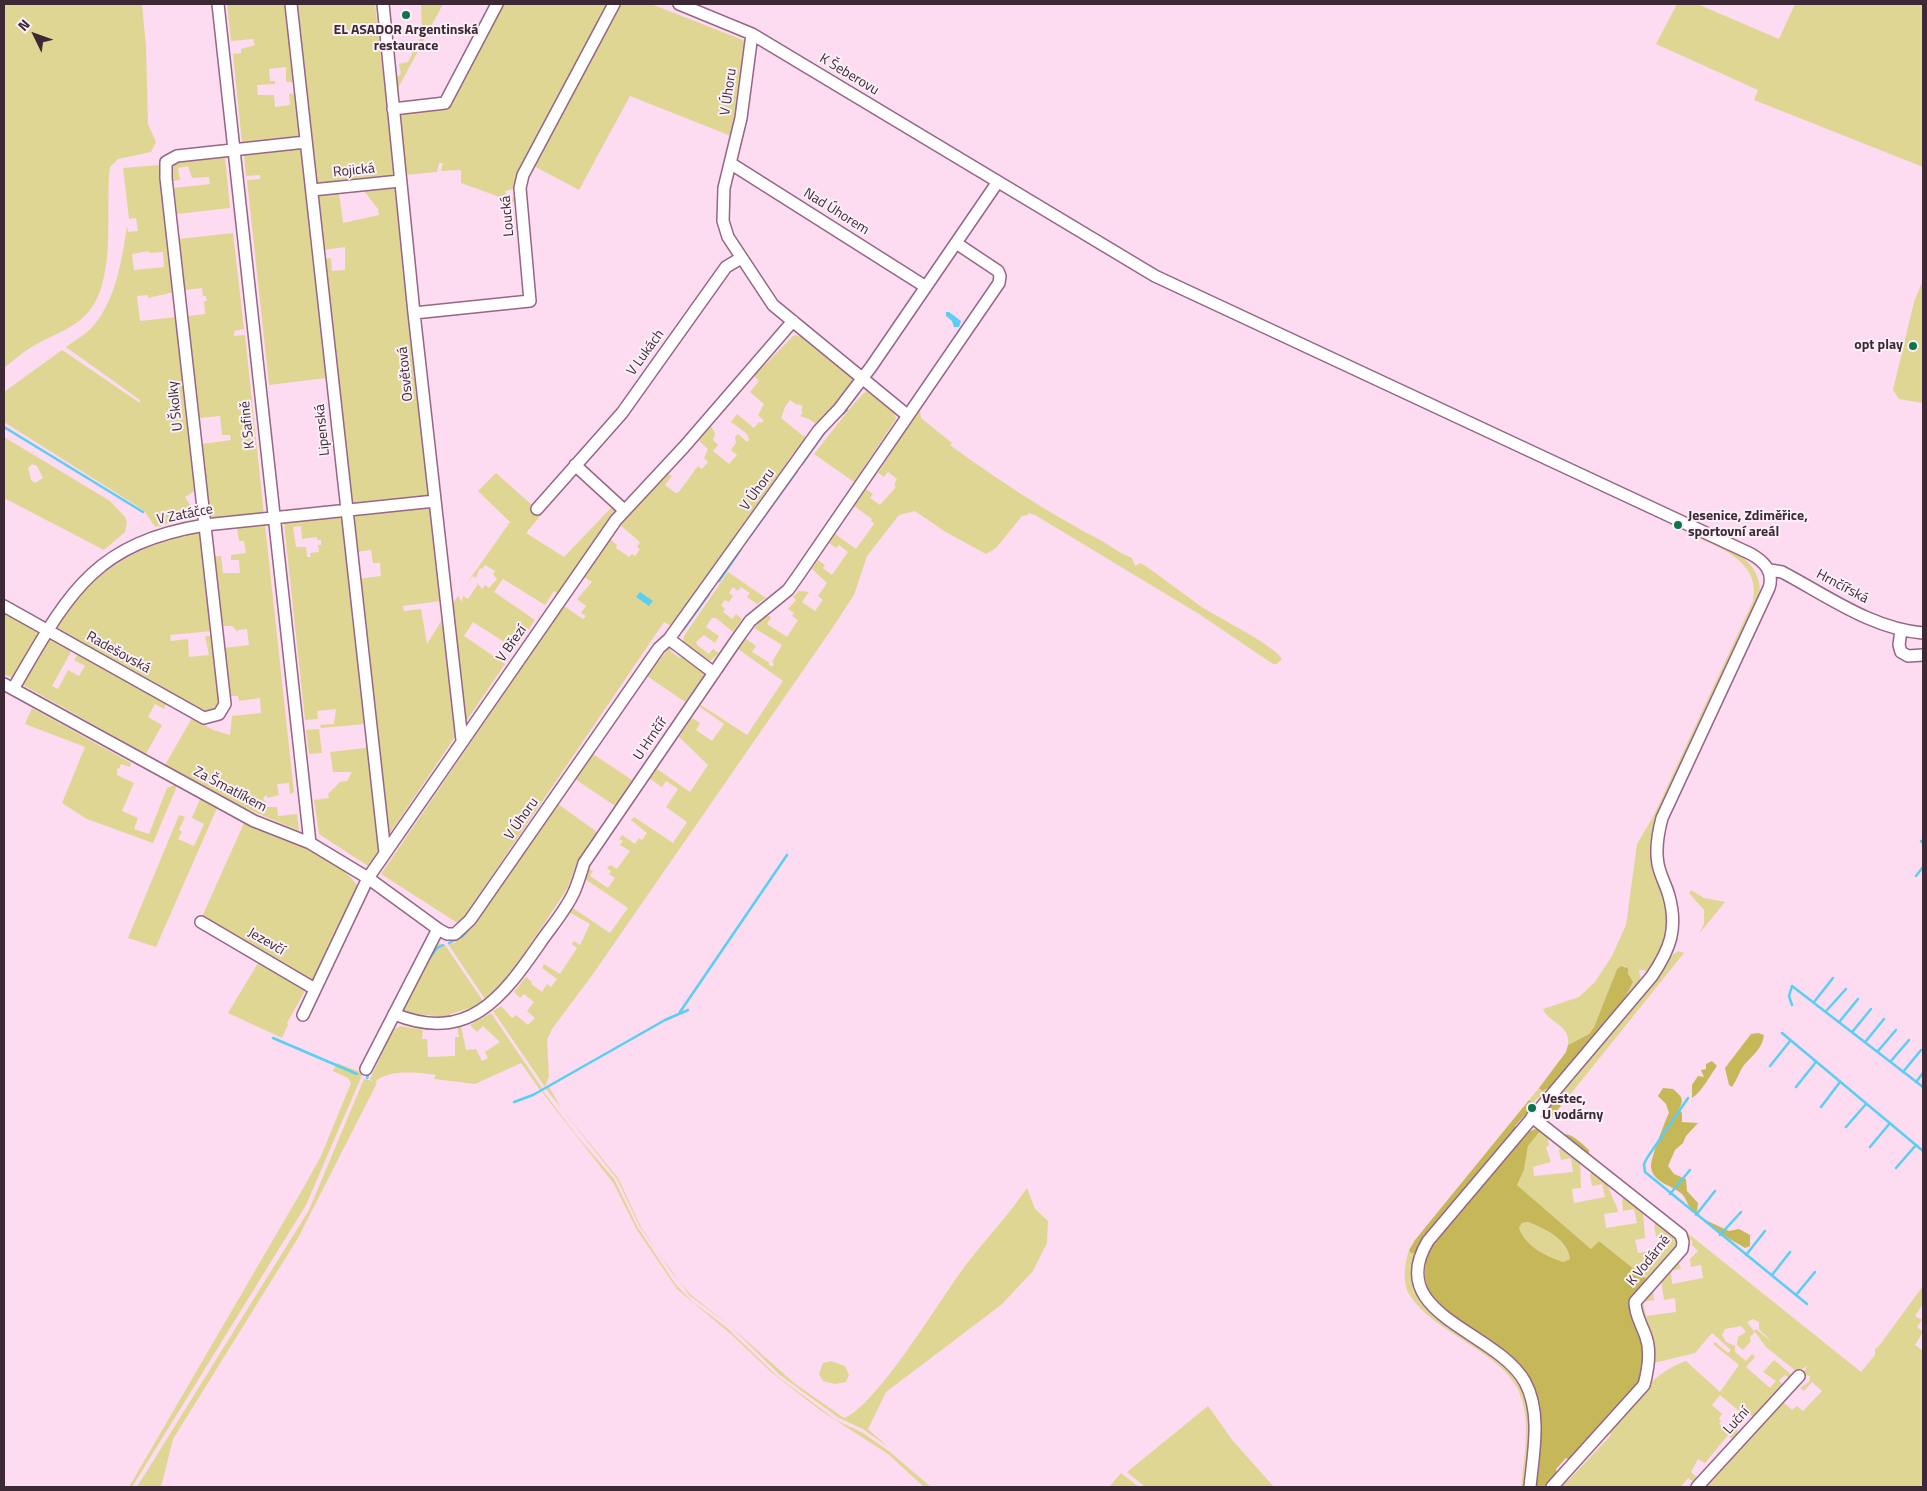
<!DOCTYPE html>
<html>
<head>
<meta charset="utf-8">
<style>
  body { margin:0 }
  #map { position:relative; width:1927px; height:1491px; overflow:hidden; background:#fddbf0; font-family:"Titillium Web",sans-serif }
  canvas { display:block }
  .frame { position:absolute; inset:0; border:5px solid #3d2835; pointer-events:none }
  .north { position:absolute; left:10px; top:10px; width:50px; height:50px; -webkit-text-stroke:4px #fbf0f7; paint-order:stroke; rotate:312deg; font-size:14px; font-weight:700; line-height:20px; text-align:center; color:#3d2835 }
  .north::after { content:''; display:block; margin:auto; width:18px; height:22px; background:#3d2835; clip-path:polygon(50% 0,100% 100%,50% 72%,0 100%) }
</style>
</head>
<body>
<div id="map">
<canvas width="1927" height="1491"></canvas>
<div class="frame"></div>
<div class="north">N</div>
</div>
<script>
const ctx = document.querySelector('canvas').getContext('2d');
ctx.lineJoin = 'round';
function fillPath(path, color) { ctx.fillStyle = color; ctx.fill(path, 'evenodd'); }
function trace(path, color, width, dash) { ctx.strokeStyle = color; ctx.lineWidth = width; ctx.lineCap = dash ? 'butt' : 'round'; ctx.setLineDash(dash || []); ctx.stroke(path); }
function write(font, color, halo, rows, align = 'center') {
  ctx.font = font + ' "Titillium Web",sans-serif'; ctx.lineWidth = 4; ctx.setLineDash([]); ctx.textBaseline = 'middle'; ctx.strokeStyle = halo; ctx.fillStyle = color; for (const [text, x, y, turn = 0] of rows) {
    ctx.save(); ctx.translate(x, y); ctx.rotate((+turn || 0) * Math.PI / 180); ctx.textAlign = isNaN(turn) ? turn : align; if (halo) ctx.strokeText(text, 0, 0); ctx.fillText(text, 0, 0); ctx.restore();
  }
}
fillPath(new Path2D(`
  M4,4H142L146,47L148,124L156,142L151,152L118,159L110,167C104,212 120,291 79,321C66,331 49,337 35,345C24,351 14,360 4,368Z
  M227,4H286L294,82H286V67L269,69L270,81H275V84L257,85L258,95H274L275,107L290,105L289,94L296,93L300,137L242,143L233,54L241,53V49L255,45L253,39L231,41Z
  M297,4H375L394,172L390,177L321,185L316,182Z
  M421,4H443L396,92L395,79L401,74L399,64L408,62L422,34Z
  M504,4H608L519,173L514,189L505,191L507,198L516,197V203L461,183V170L441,171L443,163H439L437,172L405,175L398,114L448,108Z
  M620,4H651L743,40L746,44L743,81L731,136L630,96L579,190L534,166Z
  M1677,4H1697L1779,39L1795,4H1923V167L1754,100L1758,90L1656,44Z
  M301,149L326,378L269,385L247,180L260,179V175L246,176L244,155Z
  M225,157L230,208L177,214L174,188L210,184L209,177L192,178L188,166L178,168L180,180L173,181L171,163Z
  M160,165L174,292L148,298V295L137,296L140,321L177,317L196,490L185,497L193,510V514L189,518L155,527L145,512L137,506L4,422V392L62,350L140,403V400L66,347C75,340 87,334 94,325C116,299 122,259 127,226L128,232L138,231L136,218L129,219L123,168ZM149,251V253L163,252L164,267L134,270L132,254Z
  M395,187L429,496L351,505L324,259L331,258L332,271L345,270V247L323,250L318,196L339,193L343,223L379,215L378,209L364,191Z
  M233,233L244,329L234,331V336L245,335L264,515L210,521L202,444L231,440L230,435H222L220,416L199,418L188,316L205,314L204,301H207L206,296H203L202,288L185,290L179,239Z
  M1923,280V403L1899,399L1893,390L1914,302Z
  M794,335L802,337L853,375L854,380L819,426L809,419L800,416L803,412L801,410L803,407L799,404L797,405L790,400L785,407L781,418L802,435L810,439L797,455L793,453L780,474L782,477L765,501L762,499L759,504L762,506L745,524L747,525L733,539L671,626L664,622L459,924L381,874L564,606L583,619L586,616L581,613L586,606L577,599L592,582L584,577L610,539L617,545L616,548L629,557L632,554L635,556L640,549L637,547L640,542L620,525L624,520L667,474L672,476L665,485L674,492L678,493C686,483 691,475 698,466L702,469L708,462L704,458L708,449L699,441L711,426L715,434L713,440L718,445L713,451L729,464L737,455L731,450L736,443L735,437L738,434L747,442L749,440L747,434L731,422L737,414L754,428L759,422L761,423L764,421L758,415L764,404L750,392L759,381L754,376Z
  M867,391L894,412L896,419L854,482L814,454C823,444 860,393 867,391Z
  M924,398L926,400L920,410L921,418L952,443L950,445L954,448C1001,482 1050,514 1102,541C1112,547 1121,554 1132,558L1135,566L1141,563C1161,576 1179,591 1199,605C1216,617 1273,644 1282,659L1277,664H1273L1199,614L1035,515L1028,513V515L1022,516L996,548L986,554L944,531L915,511L899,515L867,556L854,595L831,630L593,974L552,1029L547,1040L549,1076L545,1087L493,1011L501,1006L512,1018L516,1015L528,1025L535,1018L527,1011L534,1002L524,994L520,998L514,992L526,977L532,982L531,984L542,992L547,984L551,987L557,979L542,968L544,964L560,974L577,948L572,944L574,941L580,945L590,924L569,912L573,908L610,933L628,908L585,879L589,869L593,871L590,876L608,888L615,878L609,874L611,871L607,868L610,865L617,869L630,851L620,845L623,841L619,839L622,835L635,844L639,838L642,840L647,833L631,820L634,817L673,843L687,822L666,807L678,789L666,781L662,787L650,779L657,769L690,792L708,765L679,737L692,718L700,723L696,730L712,741L724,724L700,707L701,705L747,735L783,681L738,649L746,639L756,646L752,652L770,663L768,664L772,667L774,664L772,662L782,645L754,628L767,614L771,618L767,624L787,637L798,620L792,616L794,613L788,609L796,600L793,597L799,591L809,592L802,602L815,611L823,600L818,596L827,583L812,569L818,560L825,565L823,568L832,575L848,552L839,545L836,548L829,543L835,534L856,549L874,524L871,521L872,519L854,506L866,489L873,494L870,498L880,505L896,487L894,485L897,479L888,472L884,477L878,473L901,437L900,433Z
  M4,437L110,501L125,517L127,522L125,532L104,550L4,498ZM32,464L37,466L43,478L35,483L31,480L28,468Z
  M496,473L542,514L526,533L564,557L611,508L617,512L561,596L554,591L545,605L503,579L494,592L535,620L515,649L473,622L464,636L505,664L465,723L452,605L458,596L462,602L463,596L468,599L478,584L482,589L485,585L489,588L497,579L493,574L495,571L485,565L482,569L480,568L476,578L473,576L465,586L510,522L478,491Z
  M430,507L441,601L403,606L404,611L421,609L427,644L442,620L455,737L388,836L359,579L381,576L380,563H373L371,550L356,552L352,516Z
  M342,517L364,724L321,728L320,725L334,724L336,709L317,711L318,719L305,720L284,523ZM301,526L302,539L317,537V540H321V545H318L319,552L310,553L311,557H307L306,547H296L293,527Z
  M265,525L294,792L290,794L289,783L277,784L279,795L268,798L266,795L263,798L268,807H277L278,816L297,814L299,831L231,802L165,765L192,718L213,730L230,735L232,716L261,713L260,698L239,701L238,696H230L224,648L249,645L247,629L238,630V632L232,626H222L214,557L221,556L223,573H240L239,560H231V555L246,553L244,541H239L237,528Z
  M1687,527C1717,542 1763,555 1760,596L1659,815L1665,899L1668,915L1667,937L1657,959L1647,972L1644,970H1639L1641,980L1622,1004L1633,982L1625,966L1617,969L1594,1027L1589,1034L1568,1045C1571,1024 1548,1023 1543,1009L1579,997L1595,982L1612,956L1626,925L1637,844L1654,815L1753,601C1762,559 1714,546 1685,532Z
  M200,532L212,631L170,635L171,641L188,639L189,657L209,655L205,636H212L220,704L205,713L55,628C94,571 133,546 200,532Z
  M728,572L766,598L757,604L747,597L750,593L741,587L738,591L733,587L729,593L733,596L729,602L725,600L721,605L725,609L723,612L732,619L736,614L742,619L733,632L716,618H712L706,627L719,636L715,643L704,635L696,642L697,645L709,654L713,649L719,653L710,661L683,643L684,636Z
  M4,612L39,634L14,679L4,674Z
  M50,638L72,650L52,686L58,689L68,670L79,676L85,666L74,660L78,654L166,704L164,709L155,704L148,717L162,725L146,754L23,685Z
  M669,648L672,649L670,651L680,658L682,656L704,672L705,675L694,695L691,694L685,702L647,676Z
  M32,708L131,763L130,767L121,764L119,769L117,768V775L134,783L122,811L138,818L134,829L149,834L167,788L174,785L177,786L153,843L87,819L62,803L85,747L25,724Z
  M319,729L322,753L309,754L306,730Z
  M367,745L379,850L368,866L319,834L314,800L329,798L328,794L340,782L347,781L352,772H333L330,752L365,748Z
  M590,752L632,780L615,806L575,779L558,804L597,832L578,860L567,889L520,960L522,962L511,978L508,976L487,1002L448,944L454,943L470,928Z
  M200,799L217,808L156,947L128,938L179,815L185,817L179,830L182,832L178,839L194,846L204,824L192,818Z
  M244,823C282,838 331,851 357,885L356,896L313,982L201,919Z
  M1691,890L1704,898L1725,902L1699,934L1704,924V910L1689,893Z
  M440,943L442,947L445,945L485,1004L472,1011L470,1008L450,1014V1018L439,1019L436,1016L404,1013L403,1011L407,1003L405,1001L435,945Z
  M1678,951L1684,953L1561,1106L1560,1104L1550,1113L1553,1116L1550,1117L1546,1109L1670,957Z
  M258,963L305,991L287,1023L288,1025L282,1038L228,1013Z
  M491,1013L542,1088L540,1090L521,1063L475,1084L434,1079L436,1075C419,1072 387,1069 375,1082L377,1083L298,1238L173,1439L161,1487H137L309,1210L364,1079L373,1081L370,1079L393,1030L400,1026L423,1030L422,1039H427L428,1057L455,1056V1037H459L457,1027L461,1026L466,1050L476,1049L482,1061L488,1058L485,1052L500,1042L483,1026L477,1032L470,1025Z
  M337,1063L363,1073L306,1205L132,1487H129L305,1185L321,1156L351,1083L348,1078L333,1071Z
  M1553,1086C1545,1096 1538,1096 1534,1102L1535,1104L1529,1100L1539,1088L1542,1091Z
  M549,1087L561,1108L618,1178L641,1227L673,1274L691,1295L728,1324L794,1383L844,1418C876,1407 941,1298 965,1266C985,1240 1008,1216 1027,1188L1035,1209L1048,1221L1047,1243L1033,1271L1001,1305L886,1392L868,1429L888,1447L863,1429L839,1418L780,1375L728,1324L690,1296L640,1227L617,1179L546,1089Z
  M543,1091L577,1136L614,1179L638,1228L676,1285L693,1302L727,1328L777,1376L836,1420L863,1433L890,1452L931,1487H924L888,1454L820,1410L771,1372L732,1335L677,1289L637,1230L614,1184L542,1092Z
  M1541,1130L1547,1134L1549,1144L1546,1148L1551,1162L1533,1167L1534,1176L1573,1172L1571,1158L1561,1160L1559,1150L1563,1146L1580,1159L1581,1188L1572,1189L1574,1203L1605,1197L1602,1184L1592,1186L1590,1175L1593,1169C1608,1181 1605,1180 1612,1196C1614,1203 1617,1205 1618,1212L1604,1214L1606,1228L1637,1223L1634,1209L1623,1211L1622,1201L1625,1194L1643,1210L1645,1238L1635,1240L1638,1253L1668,1248L1666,1235L1656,1236L1654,1226L1657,1220L1677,1238L1678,1247L1649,1281L1599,1241L1591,1249L1517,1185L1524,1170L1528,1146Z
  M1645,1199L1861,1372L1875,1355V1349L1879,1346L1923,1286V1304L1915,1316L1922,1320L1917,1327L1923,1332L1915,1345L1923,1351V1487H1706L1783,1402L1792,1410L1797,1406L1803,1411L1822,1391L1812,1382L1804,1391L1800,1388L1809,1382L1810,1376L1807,1375L1798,1384L1807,1366L1797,1372L1766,1347L1755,1332L1750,1337L1751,1341L1743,1350L1737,1345L1738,1337L1746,1332L1741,1326L1725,1329L1722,1335L1726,1342L1735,1346V1352L1746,1361L1752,1354L1755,1357L1746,1367L1770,1388L1776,1381L1763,1372L1774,1360L1793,1376L1790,1379L1785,1375L1779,1381L1785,1386L1755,1419L1749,1413L1746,1417L1720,1395L1712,1405L1722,1414L1719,1418L1721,1421L1719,1424L1730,1433L1735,1428L1741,1434L1735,1441L1728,1435L1705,1463L1698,1459L1691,1472L1700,1480L1695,1483L1688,1478L1681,1487H1555L1564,1478L1568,1481L1611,1435L1610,1433C1627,1404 1654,1372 1686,1361L1720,1392L1739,1365L1713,1344L1715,1342L1728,1353L1731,1350L1712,1333L1695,1353L1654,1363L1638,1308L1653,1288L1654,1300L1643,1302L1646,1316L1676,1312L1675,1298L1664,1300L1661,1280L1678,1261L1681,1269L1671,1270L1672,1284L1703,1278L1701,1265L1691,1267L1690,1259L1698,1251L1692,1245V1241ZM1753,1319L1759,1322V1329L1772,1342L1756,1329L1754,1331L1747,1322Z
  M1528,1222C1546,1229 1566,1239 1570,1259L1563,1262C1546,1256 1526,1247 1519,1228L1522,1223Z
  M1419,1247C1381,1318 1494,1337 1521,1386C1537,1416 1528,1455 1525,1487H1521C1524,1455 1533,1416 1516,1386C1495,1349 1431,1331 1409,1294C1402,1282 1405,1262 1409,1250L1414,1253Z
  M831,1361L845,1366L849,1375L846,1382L835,1384L823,1381L819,1374L823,1363Z
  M1208,1406L1233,1441L1274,1487H1145L1127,1472Z
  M1121,1473L1139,1487H1109Z`), '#e0d694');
fillPath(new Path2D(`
  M1621,966L1628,968V973L1633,982L1622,1004L1553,1086L1542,1091L1539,1088L1566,1052L1568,1045L1589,1034L1594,1027L1617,969Z
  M1758,1033L1764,1035C1762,1049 1753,1055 1744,1065C1739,1072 1737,1080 1732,1087L1729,1085L1725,1068L1751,1034Z
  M1712,1061L1717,1066C1710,1075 1702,1092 1692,1098V1085L1698,1076L1704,1077L1701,1070L1706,1069V1064Z
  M1663,1088L1673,1089C1681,1096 1685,1099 1679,1109L1682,1113V1122L1698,1123L1686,1136L1683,1143L1675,1150L1668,1166L1674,1174L1686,1179L1687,1191L1698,1203L1697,1211L1701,1218L1729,1231L1739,1229L1750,1235V1246L1745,1248C1728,1238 1705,1225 1692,1210C1688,1206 1686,1198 1682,1194C1672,1185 1653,1183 1651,1167C1650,1160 1665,1121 1669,1113L1666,1104L1658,1096Z
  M1529,1100L1535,1104L1515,1126L1518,1128L1414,1253H1411L1409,1250L1415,1240Z
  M1555,1101L1561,1106L1553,1115L1550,1113L1549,1106Z
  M1539,1128L1541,1130L1528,1146L1524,1170L1517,1185L1591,1249L1599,1241L1649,1281L1636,1295L1644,1354L1640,1383L1571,1461L1566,1458L1556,1469L1558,1477L1548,1487H1535L1529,1382L1434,1299L1429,1292L1424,1276L1426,1260L1432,1246L1441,1232L1530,1131ZM1528,1222C1546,1229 1567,1239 1570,1259L1563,1262C1546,1256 1526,1247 1519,1228L1522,1223Z
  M1565,1134C1574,1135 1582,1144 1589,1150V1154L1587,1156L1563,1136Z`), '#c6b859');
fillPath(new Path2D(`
  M949,312L961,321L959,327H954L952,321L946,316V312Z
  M640,592L653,601L649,606L636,597Z`), '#58cff3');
trace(new Path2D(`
  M854,399L858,393
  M840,416L847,410
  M4,427L143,512
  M802,464L827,429
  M750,536L797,471
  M719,581L741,549
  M683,630L709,594
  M1921,841L1923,843
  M1916,876L1923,867
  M449,943L463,936L481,914
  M429,959L437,948L443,945
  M1814,1002L1833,978
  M1792,1005L1789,996L1792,986L1923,1087
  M1827,1010L1846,989
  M680,1012L787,855
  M1840,1021L1858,999
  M1853,1031L1871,1009
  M1782,1033L1923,1151
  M273,1038L357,1074
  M1866,1041L1884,1019
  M1878,1051L1896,1030
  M1891,1061L1909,1040
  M1770,1066L1790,1041
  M1903,1072L1921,1050
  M367,1078L369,1072
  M1916,1082L1923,1073
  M1796,1087L1816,1062
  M1688,1098L1647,1158L1644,1164L1645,1172L1807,1304
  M514,1102L533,1095L665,1020L688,1010
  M1821,1107L1840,1082
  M1846,1127L1866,1104
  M1870,1147L1890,1123
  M1896,1168L1916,1145
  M1670,1194L1690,1170
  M1696,1215L1715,1191
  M1720,1235L1741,1212
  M1746,1255L1765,1231
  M1772,1275L1790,1252
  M1796,1295L1815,1272`), '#58cff3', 2.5);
const minor = new Path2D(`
  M218,4L310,843
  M291,4L385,853
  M383,4L414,313L462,740
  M679,4L752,34L1155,276L1751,554C1765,562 1774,572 1769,588L1662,818C1658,833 1655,848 1658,864C1660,875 1666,885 1669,896C1678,929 1670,949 1652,976L1428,1241C1383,1315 1496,1330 1525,1382C1542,1413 1533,1455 1530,1487
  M752,34L741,118L724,188L723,221L728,237L773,305L907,415
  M393,109L445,103L497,4
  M730,163L926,287
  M312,190L400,181
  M414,313L530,301L520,188L523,175L614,4
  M575,465L624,510
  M537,509L622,413L726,267L741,258
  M1770,570L1782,572C1826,595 1872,629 1923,633
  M4,606L204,718L219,714L225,704L166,178V162L177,156L306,142
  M1901,630L1899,645L1901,652L1908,656L1923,655
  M669,639L714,673
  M4,684L254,821L310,843L368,878L438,929L447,934H455L470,920L659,648L669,639L819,430L839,409L871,367L997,183
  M13,689C67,597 90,544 205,525L435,501
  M201,922L315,989
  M394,1014C468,1044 502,998 540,943C551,927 566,910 574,892C578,883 581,873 584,863L735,642L750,621L788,590L798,576L999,283L1000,276L998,271L956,243
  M303,1015L368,878L616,520L684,447L793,321
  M366,1069L438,929
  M1532,1117L1681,1235L1683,1242L1682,1249L1635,1302C1635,1315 1642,1325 1646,1337C1651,1351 1648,1370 1644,1385L1552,1487
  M1697,1487L1799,1376`);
trace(minor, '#976585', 14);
trace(minor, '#fff', 11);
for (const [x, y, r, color] of [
  [406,15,5,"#0c754e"],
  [1913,346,5,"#0c754e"],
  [1678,525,5,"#0c754e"],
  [1532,1108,5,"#0c754e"]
]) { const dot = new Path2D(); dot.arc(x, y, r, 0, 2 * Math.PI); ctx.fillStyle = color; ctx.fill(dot); trace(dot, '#fbf0f7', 2); }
write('bold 14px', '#3d2835', '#fbf0f7', [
  ["EL ASADOR Argentinská",406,31,"center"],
  ["restaurace",406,47,"center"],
  ["opt play",1903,346,"right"],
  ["Jesenice, Zdiměřice,",1688,517],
  ["sportovní areál",1688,533],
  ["Vestec,",1542,1100],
  ["U vodárny",1542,1116]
], 'left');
write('14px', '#3d2835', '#fbf0f7', [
  ["K Šeberovu",849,75,31],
  ["V Úhoru",729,92,-82],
  ["Rojická",354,171,-6],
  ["Nad Úhorem",836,212,32],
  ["Loucká",508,216,-95],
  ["V Lukách",646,353,-54],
  ["Osvětová",406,374,-96],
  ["U Školky",176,406,-96],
  ["K Safině",248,425,-96],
  ["Lipenská",323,430,-96],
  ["V Úhoru",758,490,-54],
  ["V Zatáčce",185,515,-11],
  ["Hrnčířská",1842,587,28],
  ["V Březí",512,644,-55],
  ["Radešovská",118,653,29],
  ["U Hrnčíř",651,739,-56],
  ["Za Šmatlíkem",230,790,28],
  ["V Úhoru",522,819,-55],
  ["Jezevčí",266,942,30],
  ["K Vodárně",1649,1261,-51],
  ["Luční",1737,1421,-48]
]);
</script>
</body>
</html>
